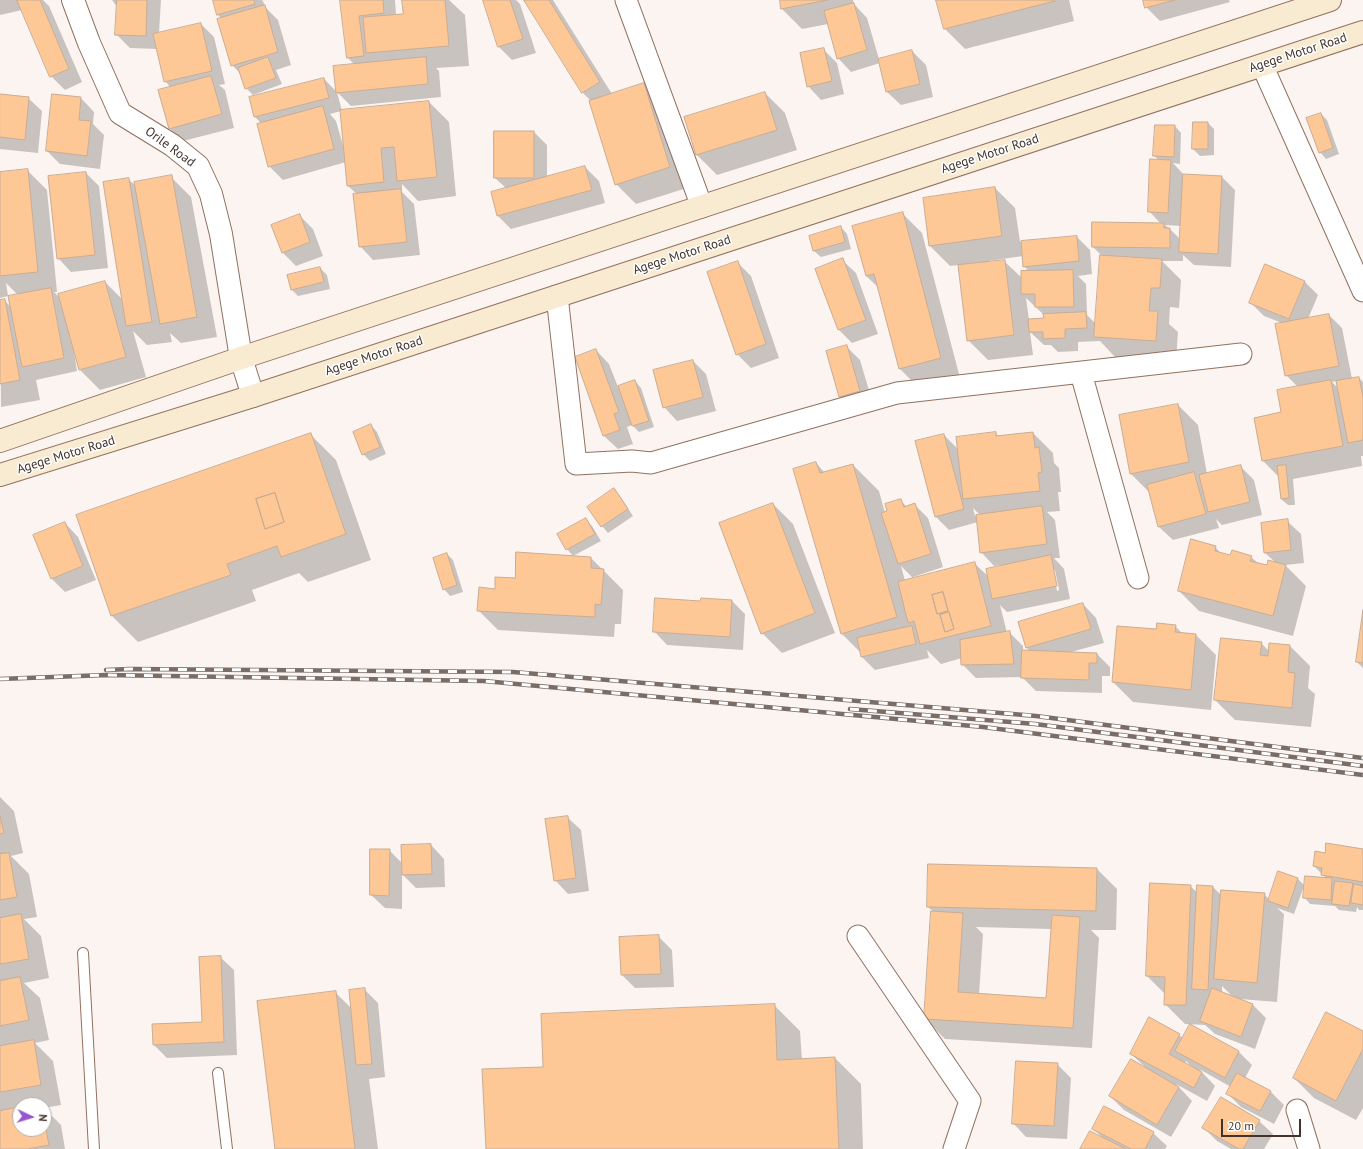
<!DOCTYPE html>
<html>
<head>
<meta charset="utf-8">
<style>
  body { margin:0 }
  #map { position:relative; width:1363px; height:1149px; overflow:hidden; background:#fcf4f0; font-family:"PT Sans",sans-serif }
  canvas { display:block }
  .north { position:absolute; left:12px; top:1097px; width:40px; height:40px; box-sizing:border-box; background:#fff; border:1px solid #b3aeab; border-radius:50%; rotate:94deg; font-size:11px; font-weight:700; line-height:16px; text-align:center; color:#42342d }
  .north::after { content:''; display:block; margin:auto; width:14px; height:18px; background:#9758ce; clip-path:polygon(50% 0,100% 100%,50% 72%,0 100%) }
  .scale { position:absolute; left:1221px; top:1119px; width:80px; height:18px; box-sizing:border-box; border:2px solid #42342d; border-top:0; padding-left:5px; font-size:12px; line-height:14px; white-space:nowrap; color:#42342d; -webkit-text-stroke:3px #fff; paint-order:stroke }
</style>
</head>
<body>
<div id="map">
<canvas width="1363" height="1149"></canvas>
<div class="north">N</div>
<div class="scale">20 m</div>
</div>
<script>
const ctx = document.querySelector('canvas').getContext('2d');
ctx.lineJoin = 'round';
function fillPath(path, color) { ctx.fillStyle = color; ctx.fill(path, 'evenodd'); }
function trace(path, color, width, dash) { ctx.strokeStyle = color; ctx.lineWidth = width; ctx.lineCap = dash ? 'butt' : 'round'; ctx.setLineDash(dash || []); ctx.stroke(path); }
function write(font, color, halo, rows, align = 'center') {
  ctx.font = font + ' "PT Sans",sans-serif'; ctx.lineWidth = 3; ctx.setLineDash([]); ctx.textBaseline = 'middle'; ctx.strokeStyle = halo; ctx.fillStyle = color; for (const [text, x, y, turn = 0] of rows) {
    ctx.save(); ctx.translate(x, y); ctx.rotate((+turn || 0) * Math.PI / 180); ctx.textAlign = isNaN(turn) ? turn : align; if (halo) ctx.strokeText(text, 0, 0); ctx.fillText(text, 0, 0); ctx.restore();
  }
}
fillPath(new Path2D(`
  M0,0H43L49,6L82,82L65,90L51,76L22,10L0,15Z
  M112,0H161L159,33L201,24L214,37L225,84L219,85L225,90L234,128L183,141L169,128L171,88L165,81L157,49L130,48L116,34L117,7Z
  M214,0H262L263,1L265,7L278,20L291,65L276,70L282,84L253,95L246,88L242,75L232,65L222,19L218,15Z
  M341,0H395L396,15H404L403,0H449L465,15L469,66L436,68L439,71L441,97L351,106L337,92L355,65L348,58Z
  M484,0H516L520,4L536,53L512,60L499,47Z
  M525,0H553L612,94L643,84L663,104L690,187L636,204L616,184L591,101L583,93Z
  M781,0H853L854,4L867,18L879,59L912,51L926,65L933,97L901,105L887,92L880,63L851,72L838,58L828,24L802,29L782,9Z
  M937,0H1069L1074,21L965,49L945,29Z
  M1144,0H1229L1230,2L1160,21L1146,7Z
  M823,49L837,63L844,94L821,100L808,86Z
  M324,79L337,92L342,111L429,102L449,122L456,196L418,201L402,184V192L414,204L420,255L373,260L360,246L358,195L348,186L346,162L283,180L269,166L262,124L255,117L250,98ZM341,111L344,149L336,121L330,114Z
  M765,93L785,113L797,150L717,175L697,155Z
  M0,95L28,98L42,111L38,153L0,149Z
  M53,95L81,98L94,112L93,124L104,135L100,169L60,164L47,151Z
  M1321,114L1327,120L1339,154L1326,159L1320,152Z
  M1194,123H1208L1214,129V155L1200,156L1193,149Z
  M1156,126H1175L1181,133L1180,164L1173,163L1184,175L1221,176L1235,190L1231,267L1194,265L1183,255V261H1162L1181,280L1179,308L1170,307L1169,324L1178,332L1176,361L1115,357L1100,341L1078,342V351L1058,352L1051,345H1044L1030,332L1033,355L988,360L968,340L959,265L950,266L930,246L995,188L1015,208L1020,242L1077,237L1090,250L1092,274L1078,276L1086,284L1087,315L1096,324L1101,255L1093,247L1161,224L1149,211L1159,160L1154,156ZM1165,225L1181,226V240L1170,229ZM1023,256L1024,266L1029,272L1022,278L1004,261L989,263L988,261ZM1026,298L1044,315L1045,319L1029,320Z
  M534,132L547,145V178L585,167L599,181L605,203L511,229L498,216L507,189L495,178Z
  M27,170L47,190L57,292H54L61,299L105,282L123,300L128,179L136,186L171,177L191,197L217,337L181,343L170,333L172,342L147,345L133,331L146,377L100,390L80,370L75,352H74L77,371L36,380L40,400L1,407L0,301H5L11,307L18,295L6,283L8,296L0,298V173Z
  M86,173L99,186L108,268L71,272L58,258Z
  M902,213L922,233L960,378L920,389L900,369L879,288L866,276L853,226Z
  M299,215L313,229L323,256L296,266L283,253L272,226Z
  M841,227L847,234L851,249L821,257L814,251Z
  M842,260L856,273L878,334L852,343L839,330L817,269Z
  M737,262L751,276L779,358L751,368L737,354Z
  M320,268L327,275L330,289L298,296L292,290Z
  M1304,281L1318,295L1308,319L1329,315L1342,328L1352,379L1359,378L1363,382V456H1361L1362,466L1293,479L1295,505H1288L1281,499L1279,477L1263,461L1282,413L1298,387L1286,375L1282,323L1264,316L1251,303ZM1337,381L1339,389L1332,382Z
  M847,347L860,360L873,404L854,410L840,396Z
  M596,350L609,364L618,387L635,381L641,388L654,427L639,432L632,425L627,427L633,444L618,449L604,436Z
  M693,361L706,374L716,411L677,421L664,407Z
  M1178,405L1198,425L1207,474L1240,466L1254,480L1262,515L1222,525L1216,519L1219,528L1173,540L1159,527L1150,493L1131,474Z
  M371,425L377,432L386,454L370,461L363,454Z
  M996,433L999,437L1033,433L1053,453L1054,463L1059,468L1061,492H1058L1060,511L1047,512L1055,520L1060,558H1054L1064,569L1070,599L1007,612L1000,605L1007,633L1009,632L1023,646V651L1030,652L1027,648L1020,622L1083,604L1096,618L1104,643L1071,652L1097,654L1110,667V676H1102V693L1036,691L1022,677L976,678L962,664V658L941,664L927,650L929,658L875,670L862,657L861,653L841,633L816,463L825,473L853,465L879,491L885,513L900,500L907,507L914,504L928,518L943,567L913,577L914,578L974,563L989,577L1000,566V565L994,566L981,552L978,522L949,530L936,517L944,435L959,450ZM973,508L980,515L975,516ZM901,566L914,579L905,581ZM1053,570H1055L1059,590L1057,591Z
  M310,434L336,460L371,560L308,582L299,573L252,590L256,601L138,642L112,616L77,516Z
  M614,490L620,496L633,516L608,533L602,526L589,507Z
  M773,504L793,524L835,633L782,653L762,633Z
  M586,520L592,526L601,541L573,556L567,549Z
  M1287,521L1301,534L1304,563L1285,565L1306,586L1293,636L1199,611L1179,591L1215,547L1222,554L1231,556L1251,557L1259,564L1267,566L1276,563L1265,553Z
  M65,523L78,537L96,580L65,592L52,579L34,536Z
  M447,554L453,560L463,592L450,596L444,589Z
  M591,558L623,590L621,624H615L614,637L498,630L478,610L495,590L516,580Z
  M732,601L745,614L743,650L667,645L654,631L701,602Z
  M1363,617V668L1357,662Z
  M1175,626L1183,634L1196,635L1216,655L1211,710L1133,702L1113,682L1157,631Z
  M1261,643L1269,651L1290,646L1310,666L1308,688L1315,694L1311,727L1235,720L1215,700Z
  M0,797L14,811L23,853L11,856L29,874L37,917L24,919L41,936L49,978L24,983L40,998L49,1040L35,1043L53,1061L61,1105L44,1108V1105H20V1129H44V1108L61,1125L65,1149H0Z
  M567,817L581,830L589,891L568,894L555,880Z
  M431,845L444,859L445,887L416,888L402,874V909L385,908L371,895L389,850L403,864Z
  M1363,850V910H1359L1357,907L1356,912L1339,910L1335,906L1310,904L1304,897V886L1294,914L1277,908L1284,914L1277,1002L1240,999L1253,1005L1266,1018L1255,1049L1215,1034L1205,1025L1185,1024L1165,1004V994L1147,976L1190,886L1198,893L1213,887L1221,895L1264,894L1269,899L1279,872L1298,879L1305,886L1327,879L1314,866L1326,854ZM1222,986L1233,997L1222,993Z
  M1097,869L1117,889L1116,930H1091L1099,938L1092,1048L945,1039L925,1019L934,912L928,907ZM976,927L1052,929L1047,999L979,995L983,934Z
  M658,936L672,950L674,987L635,988L622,975L620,938Z
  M220,957L234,970L237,1055L167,1058L154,1045L203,1023Z
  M364,989L378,1003L385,1077L369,1079L378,1149H276L335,992L351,1008Z
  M774,1005L800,1031L802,1060L835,1058L861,1084L863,1149H487L544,1068Z
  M1190,1026L1239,1052L1252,1065L1245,1078L1271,1092L1284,1105L1274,1124L1241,1107L1228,1094L1231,1087L1199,1069L1215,1086L1207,1101L1176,1084L1192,1101L1171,1137L1124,1110L1110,1096L1144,1066L1131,1054L1179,1035L1183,1038ZM1186,1061L1193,1068L1184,1064Z
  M1363,1032V1108L1356,1120L1314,1098L1294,1078Z
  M1057,1064L1071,1078L1067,1139L1026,1137L1013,1123Z
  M1259,1121L1273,1134L1264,1149H1231L1217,1141L1204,1128Z
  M1093,1129L1153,1133L1167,1146L1165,1149H1081L1102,1137Z`), '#0003');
const building = new Path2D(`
  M17,0H40L69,69L50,77Z
  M117,0H147L146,36L115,35Z
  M213,0H254L255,4L217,15Z
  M340,0H383L384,13L359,16L364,56L347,58Z
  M402,0H445L449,46L366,53L363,17L403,14Z
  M483,0H510L523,39L498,47Z
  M524,0H549L600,82L582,93Z
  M780,0H828L781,9Z
  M936,0H1054L1055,1L944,29Z
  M1143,0H1175L1145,8Z
  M854,3L867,50L837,59L824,11Z
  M265,5L278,52L231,66L217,19Z
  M201,23L212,71L164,82L153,34Z
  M824,48L832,81L807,87L800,53Z
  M912,50L920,84L886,92L878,59Z
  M268,57L276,78L245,89L238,68Z
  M426,57L428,84L336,93L333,66Z
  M211,76L222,114L169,129L158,90Z
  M324,78L329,98L254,117L249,97Z
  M644,83L670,167L615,185L589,101Z
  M765,92L777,130L696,155L684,117Z
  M0,94L29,97L25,140L0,137Z
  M52,94L81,97L79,120L91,121L87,156L46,151Z
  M429,101L437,177L397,181L394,147L381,148L384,182L347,186L340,110Z
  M323,106L334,149L268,167L257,124Z
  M1321,113L1333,148L1319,153L1306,118Z
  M1193,122H1208V149H1192Z
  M1155,125H1175L1174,157L1153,156Z
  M494,131H534V178H494Z
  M1150,159L1171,160L1168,213L1148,212Z
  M585,166L592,190L497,216L491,192Z
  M28,169L38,272L0,276V172Z
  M86,172L95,255L57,259L48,176Z
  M1183,174L1222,176L1218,254L1179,252Z
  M172,175L197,317L160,324L134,182Z
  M129,178L152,322L126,326L103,182Z
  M995,187L1002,236L929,246L923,198Z
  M401,189L407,242L359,247L353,194Z
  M903,212L941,358L899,369L874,274L866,276L852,226Z
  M300,214L310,242L282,253L271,225Z
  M1092,222L1164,223V228H1170V248L1092,247Z
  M841,226L845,242L813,251L809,236Z
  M1077,236L1079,261L1023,267L1021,241Z
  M1100,255L1162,259L1160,288H1151L1149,311H1158L1156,341L1094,337Z
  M843,258L866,320L838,330L815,269Z
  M1005,260L1014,335L967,341L958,265Z
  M738,261L766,344L736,355L707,272Z
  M1265,264L1305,281L1289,319L1249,303Z
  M320,267L324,282L291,290L287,275Z
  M1073,270L1074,307H1035V294H1021V271Z
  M105,281L126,357L79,370L58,294Z
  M51,288L64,358L22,367L8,296Z
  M5,299L20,380L0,384V300Z
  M1086,312L1087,328L1065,329V338L1043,339V332H1029L1028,319L1044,318L1043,314Z
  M1329,314L1339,366L1285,376L1275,324Z
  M847,345L860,391L839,397L826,351Z
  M596,349L619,412L614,414L620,430L603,436L575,357Z
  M693,360L703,397L663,408L653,370Z
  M1359,377L1363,397V440L1348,443L1336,381Z
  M635,380L649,421L632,426L618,386Z
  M1331,380L1343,446L1262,461L1254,418L1281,412L1277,390Z
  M1178,404L1189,462L1130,474L1119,415Z
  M371,424L380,447L362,455L353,432Z
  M996,432V436L1033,432L1035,448L1039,447L1042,472L1038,473L1040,491L963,499L956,437Z
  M311,433L346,534L281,557L277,546L227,564L231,575L111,616L76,515ZM275,493L284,522L265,529L256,499Z
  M944,434L964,509L935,517L915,441Z
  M816,462L820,473L853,464L897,617L841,634L793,469Z
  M1241,465L1250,502L1208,512L1199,475Z
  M1286,465L1289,498L1281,499L1277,466Z
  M1194,472L1206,514L1158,527L1147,485Z
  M614,488L628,509L601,527L587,507Z
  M275,493L284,522L265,529L256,499Z
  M901,499L904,507L915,503L931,554L898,564L881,513L887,511L885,504Z
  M773,503L815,613L761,634L719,523Z
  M1042,506L1047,544L980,553L976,515Z
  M586,518L595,534L566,550L557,534Z
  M1288,519L1291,550L1264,553L1261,523Z
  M65,522L83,566L51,579L33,535Z
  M1191,539L1216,546L1215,551L1230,555L1232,550L1252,556L1250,561L1267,565L1268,560L1286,565L1273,616L1178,591Z
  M516,552L591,557V568L604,569L601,605L595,604V617L477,611L479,587L495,589V577L515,578Z
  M447,553L457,585L443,590L433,558Z
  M1051,555L1057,586L992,599L986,569Z
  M975,562L991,626L920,644L914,621L908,623L898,582ZM943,592L948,611L937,614L932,595ZM949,612L954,629L945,632L940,615Z
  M943,592L948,611L937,614L932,595Z
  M655,598L700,601L701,598L732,600L730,637L653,632Z
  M1083,603L1091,629L1026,648L1018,622Z
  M1363,610V663L1356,662Z
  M949,612L954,629L945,632L940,615Z
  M1157,623L1176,625L1175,632L1196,634L1191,690L1112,682L1117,626L1156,629Z
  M912,626L916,644L861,657L857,638Z
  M1010,631L1014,664L961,665L960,640Z
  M1221,638L1262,642L1260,655L1268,656L1269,643L1290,645L1288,672L1295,673L1292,708L1214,700Z
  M1022,650L1097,653V663H1089V680L1021,678Z
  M0,816L4,833L0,834Z
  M568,816L576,878L554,881L545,819Z
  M1326,843L1363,849V882L1321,875L1322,868L1313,866L1315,851L1325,853Z
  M431,844L432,874L402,875L401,845Z
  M370,849H390L389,896L370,895Z
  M9,853L17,897L0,900V854Z
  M928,864L1097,868L1096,911L927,907Z
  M1278,871L1298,878L1288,908L1268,901Z
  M1305,876L1332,878L1331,900L1303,898Z
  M1335,881L1353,883L1349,906L1332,904Z
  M1150,883L1191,885L1186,1005H1164L1165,977L1146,976Z
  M1354,884L1363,886V905L1351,903Z
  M1197,885L1213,886L1208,990L1192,989Z
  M1221,890L1265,893L1257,983L1214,979Z
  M931,911L963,913L958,992L1046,998L1052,915L1080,917L1073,1028L924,1019Z
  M21,914L29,959L0,964V918Z
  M659,935L661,974L621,975L619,937Z
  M221,956L224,1042L153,1045L152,1024L202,1022L199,957Z
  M20,977L29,1020L0,1026V981Z
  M365,988L372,1064L356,1065L349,990Z
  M1212,988L1253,1004L1241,1037L1200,1021Z
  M336,991L355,1149H275L257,1001Z
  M775,1004L777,1060L835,1057L839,1149H486L482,1069L543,1067L541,1014Z
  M1326,1012L1363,1031V1049L1336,1101L1293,1078Z
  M1149,1017L1180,1034L1169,1054L1202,1072L1194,1088L1130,1054Z
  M1190,1024L1239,1051L1225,1078L1175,1051Z
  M34,1040L41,1085L0,1092V1046Z
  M1131,1059L1179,1087L1157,1125L1109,1096Z
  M1016,1061L1058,1063L1054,1126L1012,1124Z
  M1237,1073L1271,1091L1260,1111L1226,1094Z
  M1221,1097L1260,1120L1243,1149H1239L1202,1128Z
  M1104,1106L1154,1132L1145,1149H1131L1092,1129Z
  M20,1107V1129H44V1119L49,1145L28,1149H0V1111Z
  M1090,1131L1126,1149H1080Z`);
fillPath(building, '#fec796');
trace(building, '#c9ac93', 1);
const service = new Path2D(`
  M83,953L94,1149
  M218,1073L227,1149`);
const minor = new Path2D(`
  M626,0L702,207
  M1262,65L1363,291
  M557,296L576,464L632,461L651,463L897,393L1241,354
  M1081,373L1138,578
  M858,936L970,1101L954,1149
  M1297,1110L1309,1149`);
const tertiary = new Path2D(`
  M73,0L89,43L120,113L172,145L198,166L211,194L221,234L241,358L253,396`);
const secondary = new Path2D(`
  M0,441L241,358L1330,0
  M0,475L253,396L1363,32`);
trace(service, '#917160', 12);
trace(minor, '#917160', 23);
trace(tertiary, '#917160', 24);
trace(secondary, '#917160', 24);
trace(service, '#fff', 10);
trace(minor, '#fff', 21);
trace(tertiary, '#fff', 22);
trace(secondary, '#f8ebd1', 22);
const rail = new Path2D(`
  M106,670L130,669L513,672L1036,716L1363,758
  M0,679L106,675L484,681L983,727L1363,775
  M850,709L1035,724L1363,766`);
trace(rail, '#796d67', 4.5);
trace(rail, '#fff', 3, [9]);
write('13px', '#42342d', '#fff', [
  ["Agege Motor Road",1298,53,-18],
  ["Orile Road",170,147,36],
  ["Agege Motor Road",990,154,-18],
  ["Agege Motor Road",682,255,-18],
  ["Agege Motor Road",374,356,-18],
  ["Agege Motor Road",66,455,-17]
]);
</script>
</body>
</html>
